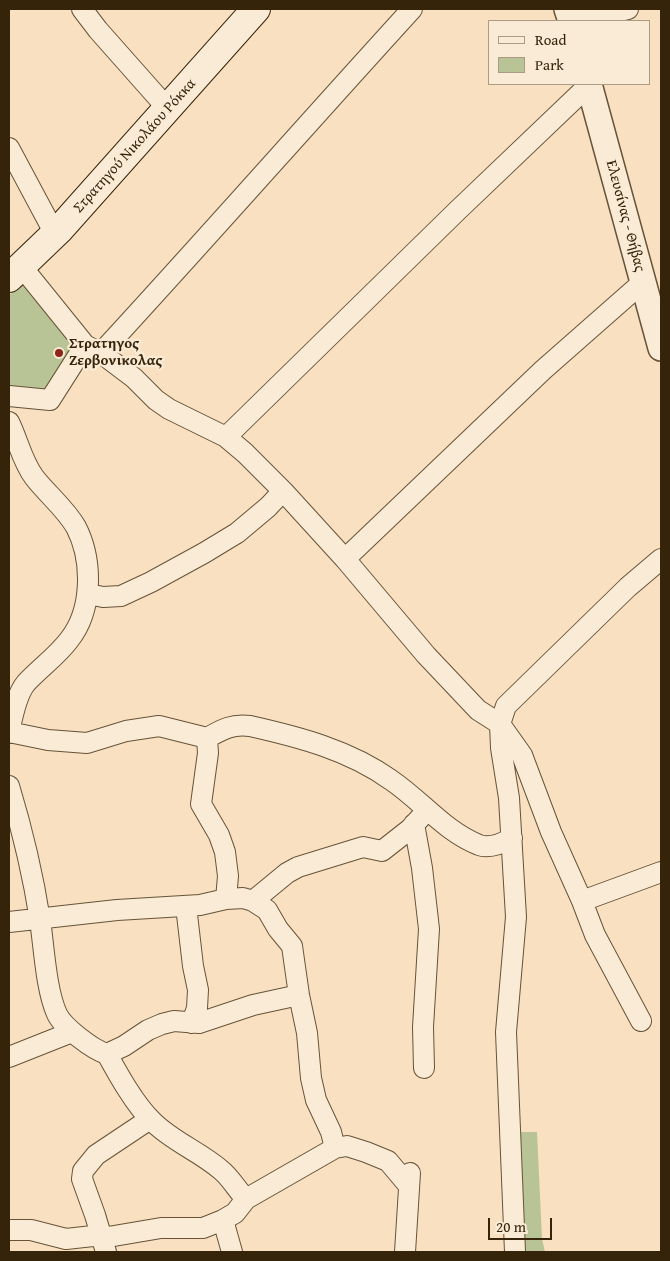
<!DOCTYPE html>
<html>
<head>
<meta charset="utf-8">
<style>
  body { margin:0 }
  #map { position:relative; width:670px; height:1261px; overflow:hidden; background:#f8e0c0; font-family:"Gentium Book Plus",serif }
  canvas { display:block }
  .frame { position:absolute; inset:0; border:10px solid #36240a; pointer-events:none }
  .legend { position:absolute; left:488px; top:20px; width:162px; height:65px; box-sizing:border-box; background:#faebd6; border:1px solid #ac9b84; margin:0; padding:6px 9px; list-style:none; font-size:15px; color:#36240a }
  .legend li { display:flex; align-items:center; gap:10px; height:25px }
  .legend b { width:25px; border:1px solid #ac9b84 }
  .scale { position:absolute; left:488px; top:1218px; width:64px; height:22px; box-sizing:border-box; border:2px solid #36240a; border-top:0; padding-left:6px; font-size:15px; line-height:18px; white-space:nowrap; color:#36240a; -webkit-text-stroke:4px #faebd6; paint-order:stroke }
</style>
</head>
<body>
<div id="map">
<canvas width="670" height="1261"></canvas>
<div class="frame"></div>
<ul class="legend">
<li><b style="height:6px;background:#faebd6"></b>Road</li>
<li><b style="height:14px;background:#b8c396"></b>Park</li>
</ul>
<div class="scale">20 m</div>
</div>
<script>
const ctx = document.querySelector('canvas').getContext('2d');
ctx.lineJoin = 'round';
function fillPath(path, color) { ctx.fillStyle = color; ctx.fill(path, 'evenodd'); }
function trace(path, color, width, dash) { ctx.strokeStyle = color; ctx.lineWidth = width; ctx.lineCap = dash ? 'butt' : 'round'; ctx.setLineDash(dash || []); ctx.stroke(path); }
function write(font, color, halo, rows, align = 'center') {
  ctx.font = font + ' "Gentium Book Plus",serif'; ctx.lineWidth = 4.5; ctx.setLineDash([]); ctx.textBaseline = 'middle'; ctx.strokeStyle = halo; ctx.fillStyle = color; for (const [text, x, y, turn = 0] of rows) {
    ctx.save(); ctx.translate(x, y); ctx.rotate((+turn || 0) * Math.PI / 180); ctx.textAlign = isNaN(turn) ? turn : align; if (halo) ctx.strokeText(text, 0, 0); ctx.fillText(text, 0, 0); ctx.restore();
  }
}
fillPath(new Path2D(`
  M24,283L75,344L45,389L9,387V295Z
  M518,1132H537L542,1239L545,1252H523Z`), '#b8c396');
const minor = new Path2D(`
  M82,9L98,30L168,109
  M578,21L628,9
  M9,148L55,234
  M22,267L85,345L101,353L134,378L156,400L169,409L226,437L245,453L283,491L345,559L426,655L478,710L500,724L522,755L551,832L582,901L595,935L641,1021
  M101,353C206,239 308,123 412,9
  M9,396L50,400L85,345
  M9,422C18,440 22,461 34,477C47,494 65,508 76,527C93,560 93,610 69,640C57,656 40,668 26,683C16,695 12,718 9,733
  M226,437L457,211L589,85
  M345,559L543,370L643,282
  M88,594L103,597L121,596L151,582L204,553L237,533L268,507L283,491
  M9,732L48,740L87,743L126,731L159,726L207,738C223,729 231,724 250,726C299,737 349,750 391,780C422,801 444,831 479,845C490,849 503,843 512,838
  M207,738L208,753L201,804L219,835L225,852L228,876L226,899
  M9,786C22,829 33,875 40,920C44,947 46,990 57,1014C63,1027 93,1050 107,1054C118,1074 135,1105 152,1121C173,1142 199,1151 221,1170C231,1178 237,1190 246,1199
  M414,824L422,868L429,929L423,1027L424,1068
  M253,901L287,873L298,867L363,847L382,851L410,829L421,817
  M582,901L661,872
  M186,906L193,966L198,990L197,1008L192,1023
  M9,922L117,910L200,905L226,899L243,898L253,901L267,910L278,929L292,946L299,995L307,1033L311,1078L316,1100L331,1132L335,1148
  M107,1054L124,1046L148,1030L162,1024L174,1021L199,1023L253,1005L299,995
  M9,1057L72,1032
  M223,1220L232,1252
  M9,1230H31L66,1239L102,1235L108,1237L161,1228H203L223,1220L235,1213L246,1199L335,1148L347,1146L366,1152L388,1161L409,1186
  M106,1252L95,1215L82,1179L83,1171L96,1155L150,1119
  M405,1252L410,1173
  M515,1252L506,1032L516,917L509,798L501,748L500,724L506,706L628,587L661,559`);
const tertiary = new Path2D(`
  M567,9L571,21
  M589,84L661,348`);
const secondary = new Path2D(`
  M9,278L59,230L256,9`);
trace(minor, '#665338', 22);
trace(tertiary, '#665338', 28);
trace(secondary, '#36240a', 30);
trace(minor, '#faebd6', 20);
trace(tertiary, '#faebd6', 25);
trace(secondary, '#faebd6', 28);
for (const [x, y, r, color] of [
  [59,353,5,"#8f2418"]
]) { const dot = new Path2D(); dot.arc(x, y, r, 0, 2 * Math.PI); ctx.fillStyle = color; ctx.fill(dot); trace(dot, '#faebd6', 2); }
write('15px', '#36240a', '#faebd6', [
  ["Στρατηγού Νικολάου Ρόκκα",135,146,-48],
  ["Ελευσίνας - Θήβας",625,216,75]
]);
write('bold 15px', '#36240a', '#faebd6', [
  ["Στρατηγος",69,344],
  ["Ζερβονικολας",69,361]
], 'left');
</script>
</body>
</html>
